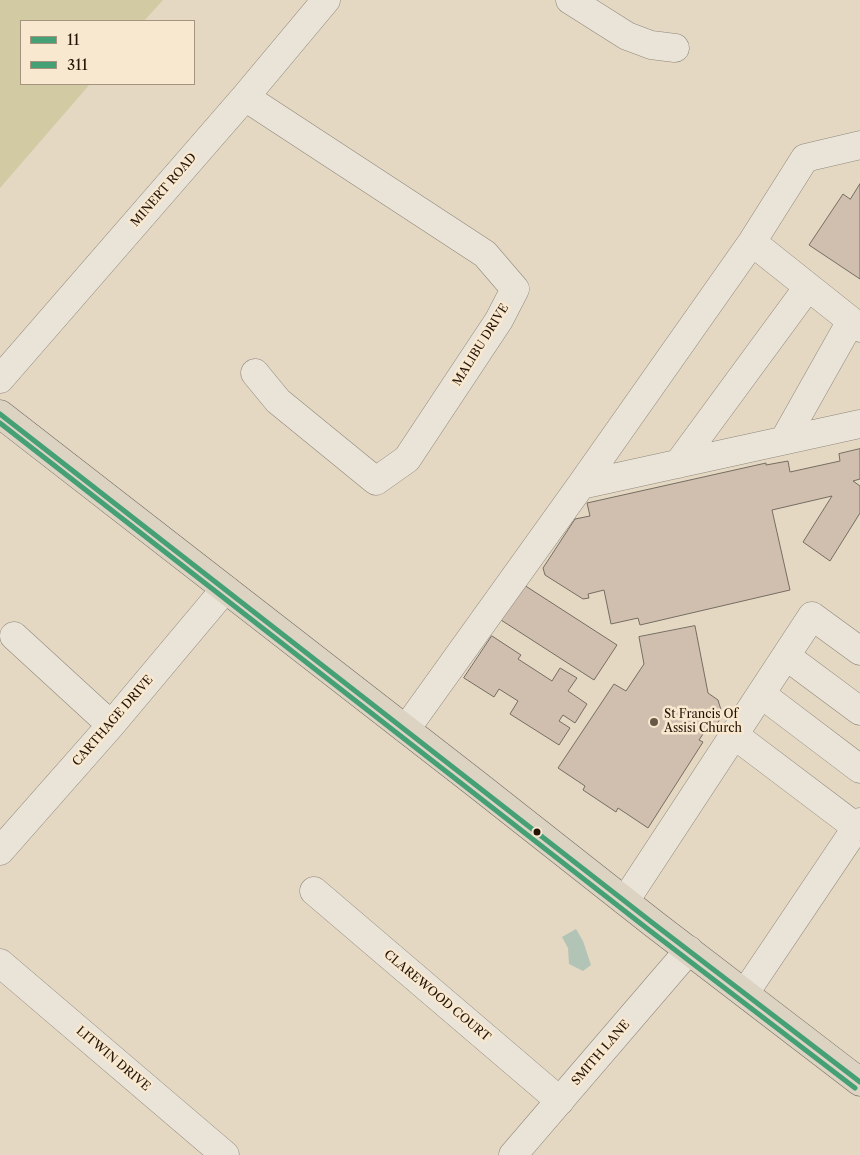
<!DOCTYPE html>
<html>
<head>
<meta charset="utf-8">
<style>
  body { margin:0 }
  #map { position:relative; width:860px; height:1155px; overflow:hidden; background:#e4d8c3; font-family:"Libre Caslon Text",serif }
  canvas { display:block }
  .legend { position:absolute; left:20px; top:20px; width:175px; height:65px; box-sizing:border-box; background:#f7e8cf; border:1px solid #a3937f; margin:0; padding:6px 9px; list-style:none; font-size:15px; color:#251306 }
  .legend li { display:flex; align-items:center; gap:10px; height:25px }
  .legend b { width:25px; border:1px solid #a3937f }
</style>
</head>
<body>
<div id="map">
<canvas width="860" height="1155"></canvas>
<ul class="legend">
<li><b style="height:6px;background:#46a076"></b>11</li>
<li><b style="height:6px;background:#46a076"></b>311</li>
</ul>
</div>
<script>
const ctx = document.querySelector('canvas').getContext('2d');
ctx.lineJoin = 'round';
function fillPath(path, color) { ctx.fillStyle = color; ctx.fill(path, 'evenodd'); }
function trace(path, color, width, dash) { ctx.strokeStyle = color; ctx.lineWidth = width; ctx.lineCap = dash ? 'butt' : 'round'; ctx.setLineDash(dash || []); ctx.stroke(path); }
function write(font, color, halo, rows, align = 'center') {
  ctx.font = font + ' "Libre Caslon Text",serif'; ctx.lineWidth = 5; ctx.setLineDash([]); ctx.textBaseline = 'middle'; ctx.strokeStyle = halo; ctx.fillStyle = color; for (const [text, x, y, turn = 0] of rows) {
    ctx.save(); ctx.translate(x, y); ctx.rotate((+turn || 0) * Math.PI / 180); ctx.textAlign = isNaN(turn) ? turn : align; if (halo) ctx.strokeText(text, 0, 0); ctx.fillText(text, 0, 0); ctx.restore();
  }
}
fillPath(new Path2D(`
  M0,0H163L144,21H21V84H90L0,188Z`), '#d1caa3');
fillPath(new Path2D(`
  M576,929L583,941L591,965L583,971L569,964L568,948L562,937Z`), '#b1c4b6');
const building = new Path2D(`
  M860,184V279L809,245L843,194L850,199Z
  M860,449V479L853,481L860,486V513L830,561L803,542L832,496L772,510L790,590L640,625L638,618L611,624L604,590L588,594L589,598L583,599L545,575L543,568L575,519L590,516L587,503L766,463V465L788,461L790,472L840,461L839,454Z
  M524,585L617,645L594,680L501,620Z
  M695,626L708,693L718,700L721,710L724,713L710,734L705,731L699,740L703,742L648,828L618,808L616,812L583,790L585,786L558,768L614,684L626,691L644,664L639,637Z
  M492,636L521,655L518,659L552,681L560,668L577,678L568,691L587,704L575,723L563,715L559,721L570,728L559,745L510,714L518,701L499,689L494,697L464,678Z`);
fillPath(building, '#d0bfaf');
trace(building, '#756d61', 1);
const minor = new Path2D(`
  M570,0L627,36L651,45L675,48
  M245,97L485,254L515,289L499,320L407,459L376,481L278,401L255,373
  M752,242L860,328
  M0,379L245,97L326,0
  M784,440L851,321
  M678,464L808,287
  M581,485L860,424
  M14,636L111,725
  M786,656L860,711
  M761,694L860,769
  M406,729L581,485L752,242L805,158L860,145
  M733,734L856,827
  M0,851L111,725L225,589
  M314,891L560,1101
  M625,901L812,616L860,651
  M0,963L225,1155
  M745,993L860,822
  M513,1155L689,950`);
const major = new Path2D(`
  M0,414L475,783L654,924L860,1082`);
trace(minor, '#90877a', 29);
trace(major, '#756d61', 29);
trace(minor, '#e9e3d8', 28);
trace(major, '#dcd3c3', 28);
trace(new Path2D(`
  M0,414L654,924L860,1082`), '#46a076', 5);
trace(new Path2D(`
  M0,423L649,930L855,1088`), '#46a076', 5);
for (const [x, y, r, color] of [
  [654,722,5,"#685848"],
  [537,832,4.5,"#251306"]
]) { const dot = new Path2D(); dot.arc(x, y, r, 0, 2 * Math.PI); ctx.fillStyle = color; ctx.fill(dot); trace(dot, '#f7e8cf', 2); }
write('12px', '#251306', '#f7e8cf', [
  ["MINERT ROAD",164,190,-49],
  ["MALIBU DRIVE",481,345,-58],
  ["CARTHAGE DRIVE",113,721,-49],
  ["CLAREWOOD COURT",437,996,40],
  ["SMITH LANE",601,1053,-49],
  ["LITWIN DRIVE",113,1059,40]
]);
write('12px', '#251306', '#f7e8cf', [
  ["St Francis Of",664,715],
  ["Assisi Church",664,729]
], 'left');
</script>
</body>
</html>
